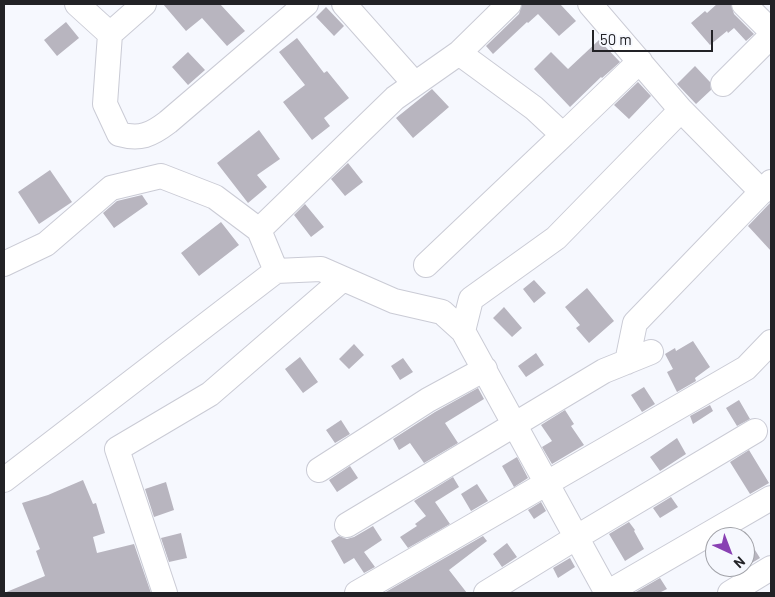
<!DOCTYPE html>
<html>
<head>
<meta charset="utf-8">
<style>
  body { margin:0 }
  #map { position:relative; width:775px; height:597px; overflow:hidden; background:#f6f8fe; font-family:Barlow,sans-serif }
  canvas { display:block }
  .frame { position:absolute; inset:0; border:5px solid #222226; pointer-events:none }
  .north { position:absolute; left:705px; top:527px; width:50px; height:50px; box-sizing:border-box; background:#f6f8fe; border:1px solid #a1a2a8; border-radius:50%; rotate:137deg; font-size:14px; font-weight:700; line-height:20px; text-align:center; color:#222226 }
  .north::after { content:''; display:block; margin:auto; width:18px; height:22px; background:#8941b3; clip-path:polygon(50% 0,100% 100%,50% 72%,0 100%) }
  .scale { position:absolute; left:592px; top:30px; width:121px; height:22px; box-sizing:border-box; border:2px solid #222226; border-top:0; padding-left:6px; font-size:15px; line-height:18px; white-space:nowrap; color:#222226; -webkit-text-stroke:4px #f6f8fe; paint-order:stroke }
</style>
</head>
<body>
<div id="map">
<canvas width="775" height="597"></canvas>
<div class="frame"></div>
<div class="north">N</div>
<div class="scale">50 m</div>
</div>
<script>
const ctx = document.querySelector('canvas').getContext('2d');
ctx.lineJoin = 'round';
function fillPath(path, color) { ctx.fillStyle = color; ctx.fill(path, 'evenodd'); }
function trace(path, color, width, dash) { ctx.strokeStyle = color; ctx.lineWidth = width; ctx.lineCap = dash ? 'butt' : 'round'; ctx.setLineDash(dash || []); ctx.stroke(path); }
fillPath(new Path2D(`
  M163,4H220L245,31L227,46L202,18L186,31Z
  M522,4H560L576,21L559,36L538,14L528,23L527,22L493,54L486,46L519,14Z
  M717,4H731L734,14L754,34L746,41L734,28L728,33L727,31L710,45L691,23L705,11L707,13Z
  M326,7L344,26L334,36L316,17Z
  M66,22L79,38L57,56L44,40Z
  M297,38L324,73L327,71L349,98L324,118L330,126L312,140L283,102L305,85L279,52Z
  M599,40L620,62L602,78L601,77L570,107L534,69L551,52L568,69Z
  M188,52L205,70L188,85L172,67Z
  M695,66L710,82L711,90L696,104L677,84Z
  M638,82L651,96L629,119L614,105Z
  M432,89L449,107L413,138L396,118Z
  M259,130L280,159L257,175L267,187L248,203L217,163Z
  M348,163L363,182L345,196L331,179Z
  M50,170L72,202L39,224L18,192Z
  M142,195L148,204L114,228L103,213L117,201Z
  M771,202V251L748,226Z
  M305,204L324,227L311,237L294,215Z
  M221,222L239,245L199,276L181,253Z
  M534,280L546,293L534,303L523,289Z
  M587,288L614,321L589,343L576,328L580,325L565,307Z
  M504,307L522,328L512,337L493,318Z
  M693,341L710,367L695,378L696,381L677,392L667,372L673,369L665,354L675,348L676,351Z
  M354,344L364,355L349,369L339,359Z
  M536,353L544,365L526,377L518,366Z
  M300,357L318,382L303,393L285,369Z
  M403,358L413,372L400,380L391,366Z
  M644,387L655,404L642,412L631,395Z
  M478,388L484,399L445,423L458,443L424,463L410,443L399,450L393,439L435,412Z
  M739,400L750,419L737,426L726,408Z
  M710,405L713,411L693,424L690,416Z
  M565,410L574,424L571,426L584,445L552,464L542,447L552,441L541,425Z
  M341,420L350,434L335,443L326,430Z
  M677,438L686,454L660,471L650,457Z
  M749,450L769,483L750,494L730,462Z
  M517,457L528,478L514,487L502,466Z
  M350,466L358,478L337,492L329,480Z
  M453,477L459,487L435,502L450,524L408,548L400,537L417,526L415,524L426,516L414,501Z
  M83,480L93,504L96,503L105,533L93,537L97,553L134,544L151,593H4L45,576L36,551L40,549L22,503L48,495Z
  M166,482L174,510L154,517L145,489Z
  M477,484L488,501L471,511L461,494Z
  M671,497L678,507L660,518L653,508Z
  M541,502L546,511L534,519L528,510Z
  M629,522L635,530L634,531L644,549L625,561L609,534Z
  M373,526L382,540L364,552L375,567L364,573L354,558L344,564L331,541L339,536L347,539L354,537Z
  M181,533L187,558L169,562L161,538Z
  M745,534L760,558L740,570L738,567H745Z
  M483,536L487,541L449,570L467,593H384Z
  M507,543L517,557L502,567L493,554Z
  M570,558L575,567L558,578L553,568Z
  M660,578L667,589L659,593H634Z`), '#b8b5bf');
const minor = new Path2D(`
  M77,4L110,34
  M144,4L110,34L105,104L119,134C140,140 151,135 168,122L306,4
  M344,4L415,84
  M744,4L771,31
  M459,53L534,108L563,135L640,61
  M723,84L771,36
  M681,110L762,192
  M259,230L276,271L321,269L394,301L442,312L463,331L607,593
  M4,264L46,244L111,188L161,176L215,197L259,230L395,98L459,53L509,4
  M426,265L563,135
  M463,331L471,299L556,238L681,110L590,4
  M627,362L635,323L771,182
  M319,470L428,400L485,369
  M4,480L276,271
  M347,525L604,371L651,352
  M165,593L117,449L210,394L343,279
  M357,593L746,368L771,342
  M486,593L577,537L755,431
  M607,593L771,498
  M730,593L771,568`);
trace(minor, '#cacbd5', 26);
trace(minor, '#fff', 24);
</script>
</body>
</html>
